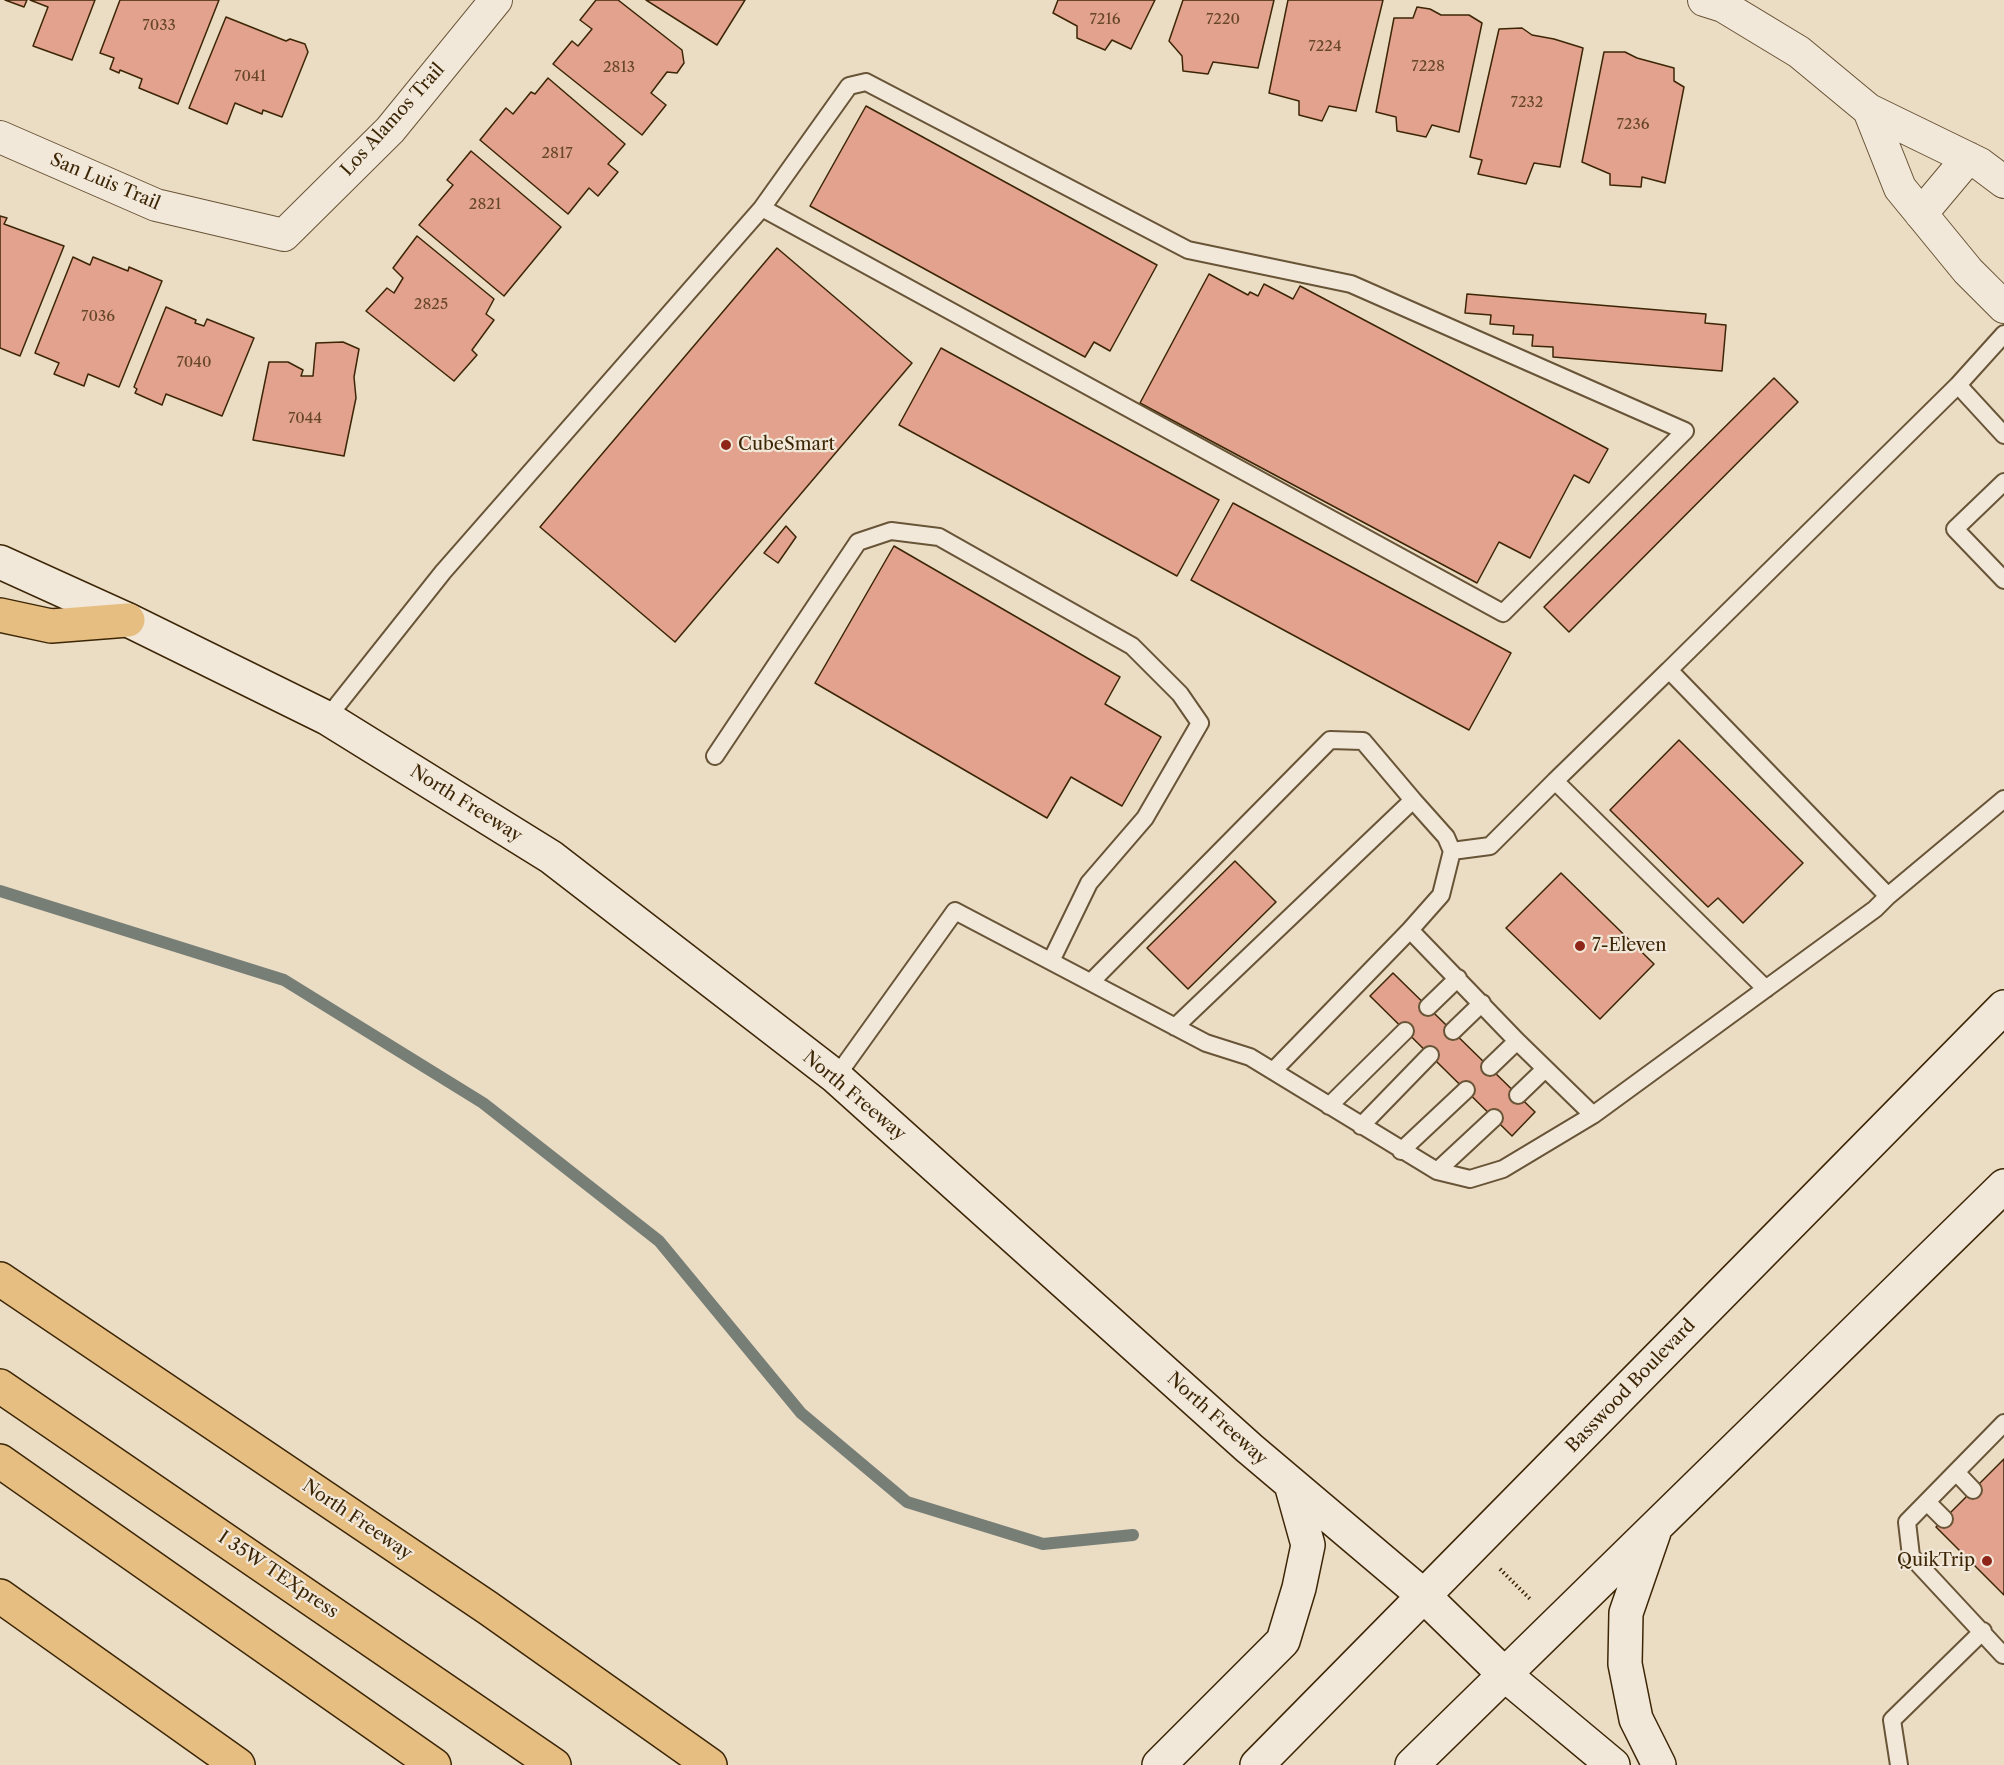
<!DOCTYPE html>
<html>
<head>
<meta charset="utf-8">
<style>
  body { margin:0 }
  canvas { display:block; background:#ebdcc4 }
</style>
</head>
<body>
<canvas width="2004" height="1765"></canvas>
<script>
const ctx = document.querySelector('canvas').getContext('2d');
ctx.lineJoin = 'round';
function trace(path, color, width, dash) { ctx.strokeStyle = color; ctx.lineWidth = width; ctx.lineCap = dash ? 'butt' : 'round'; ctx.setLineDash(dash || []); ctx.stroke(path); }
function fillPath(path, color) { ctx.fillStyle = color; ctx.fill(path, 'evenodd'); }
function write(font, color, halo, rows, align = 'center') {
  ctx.font = font + ' "Libre Caslon Text",serif'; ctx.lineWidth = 4.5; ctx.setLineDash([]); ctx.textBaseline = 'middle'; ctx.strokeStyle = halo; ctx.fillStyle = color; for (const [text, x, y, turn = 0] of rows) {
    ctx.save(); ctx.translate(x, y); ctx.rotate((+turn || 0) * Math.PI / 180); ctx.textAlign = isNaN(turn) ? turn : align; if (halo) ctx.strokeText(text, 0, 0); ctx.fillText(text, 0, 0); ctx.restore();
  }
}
trace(new Path2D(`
  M0,891L284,980L483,1103L659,1241L801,1413L907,1502L1043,1544L1133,1535`), '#777e76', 12);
const building = new Path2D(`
  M5,0H27L24,7Z
  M30,0H95L72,60L33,46L48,7Z
  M120,0H219L178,104L139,88L142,79L120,70L119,73L110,69L114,58L100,53Z
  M596,0H618L682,50L684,63L677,73L667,72L651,93L666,105L642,135L553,64L572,41L578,46L592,29L580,20Z
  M646,0H745L717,45Z
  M1058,0H1155L1131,49L1112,40L1105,50L1077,38V26L1053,13Z
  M1183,0H1274L1258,68L1213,62L1208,74L1183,71L1182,56L1169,41Z
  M1288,0H1383L1356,111L1329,106L1322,121L1299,115V101L1269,93Z
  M1417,7L1430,9L1441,15H1469L1482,23L1459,132L1432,125L1426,137L1397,131L1396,117L1376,112L1394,18H1413Z
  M226,17L286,41L290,39L305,44L308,52L282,117L263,110L262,114L235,103L227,124L189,108Z
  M1522,28L1532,35L1554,39L1583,48L1560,167L1534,163L1526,184L1478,174L1482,160L1470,157L1499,29Z
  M1604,52H1625L1637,58L1674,68V81L1684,87L1665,183L1642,177L1641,187L1610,185V174L1582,162Z
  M548,78L625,144L608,164L618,172L598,196L589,188L568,214L480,140L506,108L513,114L531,92L535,94Z
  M866,106L1157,265L1110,351L1094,342L1085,357L810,206Z
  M471,151L561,227L504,296L419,225L453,185L447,180Z
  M0,216L7,218L4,224L64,246L20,356L0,348Z
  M417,236L494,299L486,314L494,320L472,350L477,355L454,381L366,311L387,288L394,293L403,278L393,268Z
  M777,248L912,363L675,642L540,527Z
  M73,257L90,265L93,257L128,271L129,267L162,281L119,387L88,374L84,386L54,374L59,363L35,353Z
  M1209,274L1248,295L1250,292L1258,296L1264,284L1293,299L1300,286L1608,449L1589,483L1574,475L1530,558L1499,542L1477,583L1140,403Z
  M1467,294L1706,314L1705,323L1726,325L1722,371L1553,357V347L1532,346L1533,335L1513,334L1514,326L1490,324L1491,315L1465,313Z
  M166,307L196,320L195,323L204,326L207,319L254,338L222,416L166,394L162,405L135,393L137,389L134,387Z
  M343,342L359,349L354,377L356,398L344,456L253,440L269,362H288L303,370L301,376H313L316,343Z
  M941,348L1219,500L1177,576L899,425Z
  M1774,378L1798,402L1569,632L1544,607Z
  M1233,503L1511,653L1469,730L1191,580Z
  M786,526L796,537L778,563L764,553Z
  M894,546L1120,677L1105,704L1161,737L1122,806L1071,777L1047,818L815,683Z
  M1679,740L1803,863L1743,923L1718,898L1708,907L1610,810Z
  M1235,861L1276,902L1188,989L1147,948Z
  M1561,873L1654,964L1600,1019L1506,928Z
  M1393,973L1535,1112L1512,1136L1370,996Z
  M2004,1459V1595L1936,1527Z`);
fillPath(building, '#e2a28d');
trace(building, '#3c2606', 1.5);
const lane = new Path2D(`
  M1958,385L2004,334
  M2004,482L1955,529L2004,580
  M1669,670L1958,385L2004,435
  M327,718L443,572L762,208L849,86L866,82L1188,250L1351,284L1685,431L1503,613L762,208
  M715,756L858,542L891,531L939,537L1132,646L1180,694L1200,723L1145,818L1089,883L1051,961
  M1452,851L1490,846L1555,781
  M1091,982L1330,740L1363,741L1413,800
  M1766,989L1555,781L1669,670L1888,896
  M1428,1007L1458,978
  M1175,1027L1413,800L1446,837L1452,851L1441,895L1410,930L1517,1041L1593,1115
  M1453,1031L1482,1003
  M1490,1067L1517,1041
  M1273,1071L1410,930
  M836,1077L955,911L1206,1043L1250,1057L1437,1171L1470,1179L1503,1169L1593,1115L1875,909L1888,896L2004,799
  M1518,1095L1545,1069
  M1329,1106L1405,1031
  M1361,1126L1430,1055
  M1401,1151L1466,1090
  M1437,1171L1494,1118
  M1956,1472L1973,1490
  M1927,1502L1944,1519
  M2003,1655L1911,1556L1907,1522L2004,1423
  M1899,1765L1892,1720L1983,1631`);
const street = new Path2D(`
  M1704,0L1723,6L1799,52L1869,110L1980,164L2004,182
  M1869,110L1900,188L1968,271L2004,307
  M0,137L156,205L284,235L390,130L496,0
  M1921,214L1968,158`);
const secondary = new Path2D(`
  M0,562L128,620L327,718L551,857L836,1077L1249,1448L1424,1596L1504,1674L1613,1765
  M1654,1532L1626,1613L1625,1664L1636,1719L1659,1765
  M1159,1765L1283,1641L1299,1588L1308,1545L1291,1484
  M1257,1765L2004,1007
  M1412,1765L2004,1186`);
const highway = new Path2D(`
  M0,615L51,626L128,620
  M0,1279L488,1608L710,1765
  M0,1386L554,1765
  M0,1461L434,1765
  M0,1596L238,1765`);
trace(lane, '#685436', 20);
trace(street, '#685436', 34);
trace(secondary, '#3c2606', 36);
trace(highway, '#3c2606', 36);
trace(new Path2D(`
  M1500,1569L1531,1600`), '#3c2606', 4, [1.5, 3]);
trace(lane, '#f2e8d9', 16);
trace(street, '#f2e8d9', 32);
trace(secondary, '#f2e8d9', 33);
trace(highway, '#e6be82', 33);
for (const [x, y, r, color] of [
  [726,445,6,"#8f2418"],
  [1580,946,6,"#8f2418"],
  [1987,1561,6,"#8f2418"]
]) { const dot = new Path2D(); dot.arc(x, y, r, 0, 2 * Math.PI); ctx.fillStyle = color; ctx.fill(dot); trace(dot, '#f2e8d9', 2); }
write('15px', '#664528', null, [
  ["7216",1105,20],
  ["7220",1223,20],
  ["7033",159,26],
  ["7224",1325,47],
  ["7228",1428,67],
  ["2813",619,68],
  ["7041",250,77],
  ["7232",1527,103],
  ["7236",1633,125],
  ["2817",557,154],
  ["2821",485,205],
  ["2825",431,305],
  ["7036",98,317],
  ["7040",194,363],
  ["7044",305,419]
]);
write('18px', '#3c2606', '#f2e8d9', [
  ["Los Alamos Trail",393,120,-48],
  ["San Luis Trail",105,182,23],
  ["North Freeway",466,804,32],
  ["North Freeway",854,1096,40],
  ["Basswood Boulevard",1631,1386,-46],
  ["North Freeway",1217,1419,42],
  ["North Freeway",357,1520,34],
  ["I 35W TEXpress",278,1575,34]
]);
write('18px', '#3c2606', '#f2e8d9', [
  ["CubeSmart",738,445],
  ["7-Eleven",1592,946],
  ["QuikTrip",1975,1561,"right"]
], 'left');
</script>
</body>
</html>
